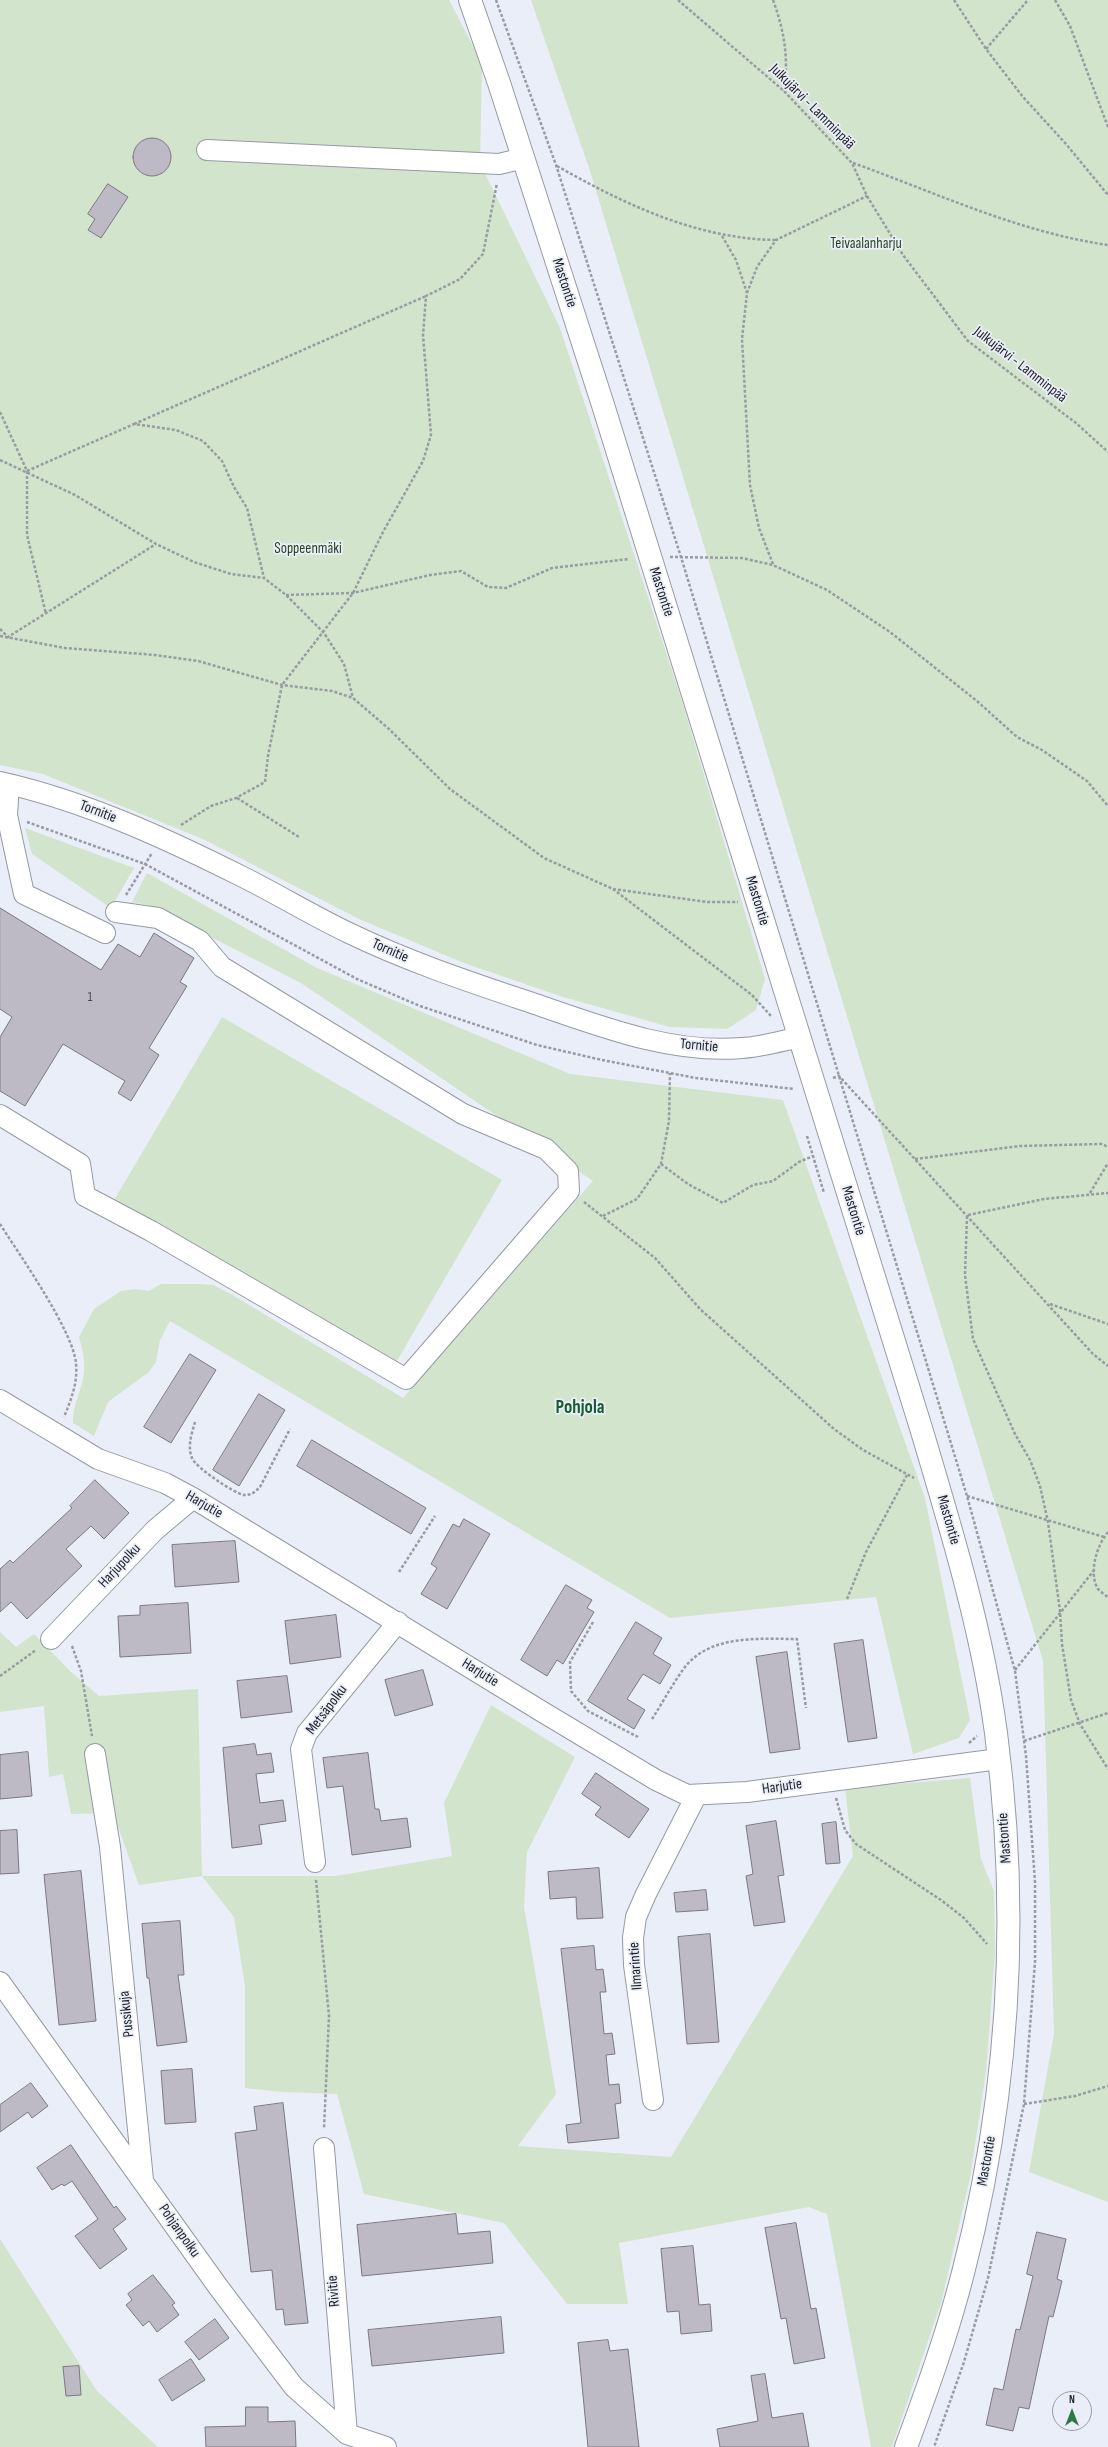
<!DOCTYPE html>
<html>
<head>
<meta charset="utf-8">
<style>
  body { margin:0 }
  #map { position:relative; width:1108px; height:2447px; overflow:hidden; background:#e9eef8; font-family:"Sofia Sans Condensed",sans-serif }
  canvas { display:block }
  .north { position:absolute; left:1052px; top:2391px; width:40px; height:40px; box-sizing:border-box; background:#e9eef8; border:1px solid #989ca4; border-radius:50%; rotate:0deg; font-size:11px; font-weight:700; line-height:16px; text-align:center; color:#1f2125 }
  .north::after { content:''; display:block; margin:auto; width:14px; height:18px; background:#2f7845; clip-path:polygon(50% 0,100% 100%,50% 72%,0 100%) }
</style>
</head>
<body>
<div id="map">
<canvas width="1108" height="2447"></canvas>
<div class="north">N</div>
</div>
<script>
const ctx = document.querySelector('canvas').getContext('2d');
ctx.lineJoin = 'round';
function fillPath(path, color) { ctx.fillStyle = color; ctx.fill(path, 'evenodd'); }
function trace(path, color, width, dash) { ctx.strokeStyle = color; ctx.lineWidth = width; ctx.lineCap = dash ? 'butt' : 'round'; ctx.setLineDash(dash || []); ctx.stroke(path); }
function write(font, color, halo, rows, align = 'center') {
  ctx.font = font + ' "Sofia Sans Condensed",sans-serif'; ctx.lineWidth = 3.5; ctx.setLineDash([]); ctx.textBaseline = 'middle'; ctx.strokeStyle = halo; ctx.fillStyle = color; for (const [text, x, y, turn = 0] of rows) {
    ctx.save(); ctx.translate(x, y); ctx.rotate((+turn || 0) * Math.PI / 180); ctx.textAlign = isNaN(turn) ? turn : align; if (halo) ctx.strokeText(text, 0, 0); ctx.fillText(text, 0, 0); ctx.restore();
  }
}
fillPath(new Path2D(`
  M0,0H449L482,63L480,163L560,328L681,698L765,979L756,1010L727,1029L670,1027L563,997L464,963L359,919L205,840L43,774L0,765Z
  M531,0H1108V2202L1029,2172L1054,2034L1043,1661L590,171Z
  M25,828L134,868L111,908L32,854Z
  M147,873L317,968L570,1074L783,1100L925,1498L970,1720L959,1738L913,1754L876,1597L670,1618L170,1321L160,1340L156,1362L149,1372L108,1402L94,1436L73,1423C72,1405 83,1389 84,1371C85,1359 82,1348 79,1337L94,1309L121,1291L135,1289L149,1291L161,1284H198L213,1285L231,1294L403,1398L593,1181L301,983L148,905L132,902Z
  M222,1017L502,1180L394,1366L113,1202Z
  M0,1632L16,1647L34,1634L70,1671L99,1696L198,1689L202,1876H336L452,1856L444,1803L491,1705L575,1757L527,1852L524,1907L556,2094L518,2146L671,2157L853,1856L845,1788L970,1778L981,1859L994,1891L995,1953L986,2072L970,2178L941,2303L892,2447H871L827,2214L809,2207L619,2243L628,2304H567L504,2223L364,2194L337,2094L282,2092L245,2088V1986L234,1917L202,1876L139,1885L113,1813L71,1814L63,1774L49,1777L44,1706L0,1712Z
  M0,2239L97,2391L158,2447H0Z`), '#d2e4cc');
const building = new Path2D(`
  M133 157a19 19 0 1 1 38 0a19 19 0 1 1-38 0Z
  M108,184L128,197L101,238L88,230L95,219L88,214Z
  M0,908L101,970L118,944L140,957L154,933L194,958L180,982L187,986L149,1048L159,1055L131,1101L118,1093L125,1081L63,1044L25,1106L0,1091V1037L12,1017L0,1009Z
  M190,1354L216,1370L171,1443L144,1427Z
  M259,1394L285,1410L239,1486L213,1470Z
  M312,1440L426,1508L411,1534L297,1466Z
  M95,1480L129,1513L104,1539L91,1526L66,1549L82,1566L27,1619L11,1602L0,1612V1569L10,1560L13,1563L72,1508L70,1506Z
  M464,1519L490,1534L447,1609L421,1594L437,1568L431,1564L444,1540L453,1524L459,1527Z
  M235,1541L239,1582L175,1587L172,1545Z
  M566,1585L592,1600L587,1608L594,1612L563,1664L557,1660L547,1676L521,1660Z
  M188,1603L191,1653L120,1657L118,1616L140,1615V1606Z
  M336,1615L341,1657L290,1664L285,1621Z
  M636,1622L662,1638L653,1654L671,1665L660,1684L643,1674L627,1699L645,1710L634,1729L588,1701Z
  M863,1640L877,1738L848,1742L834,1644Z
  M787,1652L800,1749L770,1753L756,1657Z
  M423,1670L433,1705L395,1716L385,1680Z
  M287,1676L292,1712L241,1718L237,1681Z
  M255,1744L257,1755L271,1753L274,1772L256,1774L260,1803L283,1800L286,1821L259,1825L262,1844L232,1848L223,1748Z
  M28,1752L32,1796L0,1799V1755Z
  M368,1753L375,1809H379L381,1821L407,1818L411,1847L352,1855L343,1786L327,1788L323,1758Z
  M596,1773L649,1809L629,1838L595,1815L601,1807L582,1794Z
  M776,1821L784,1875L778,1876L785,1922L754,1926L746,1876L753,1874L746,1826Z
  M836,1822L840,1863L826,1864L822,1824Z
  M17,1830L19,1873L0,1874V1831Z
  M599,1868L603,1918L577,1919L576,1897L550,1899L548,1872Z
  M81,1871L96,2021L59,2025L44,1875Z
  M706,1890L708,1910L676,1912L674,1893Z
  M180,1921L184,1975H178L187,2042L157,2046L149,1978H147L142,1924Z
  M710,1934L719,2042L687,2044L678,1937Z
  M594,1946L596,1970L603,1969L606,1992H600L604,2034L612,2033L615,2054L606,2055L609,2085L619,2084L621,2103L615,2104L619,2138L568,2143L566,2125L581,2123L561,1949Z
  M192,2069L196,2122L165,2124L161,2071Z
  M31,2083L48,2106L32,2118L28,2112L0,2132V2105Z
  M283,2103L308,2323L285,2325L283,2309L276,2310L272,2270L251,2272L235,2133L257,2130L254,2107Z
  M71,2145L114,2208L116,2206L126,2219L113,2229L127,2249L100,2269L75,2236L98,2219L72,2181L64,2186L62,2184L52,2190L37,2168Z
  M456,2214L458,2234L490,2231L493,2263L362,2276L357,2225Z
  M796,2223L811,2309L816,2308L825,2358L794,2364L786,2318L781,2319L765,2228Z
  M1037,2232L1066,2239L1057,2279L1062,2281L1053,2317L1049,2316L1029,2409L1019,2407L1013,2431L986,2425L994,2388L1003,2390L1016,2329L1020,2330L1033,2276L1027,2274Z
  M693,2246L699,2305L710,2304L712,2331L681,2334L679,2311L667,2312L661,2249Z
  M153,2275L175,2303L172,2305L179,2315L157,2332L149,2321L143,2326L126,2305L132,2300L128,2294Z
  M501,2317L504,2353L372,2366L368,2330Z
  M215,2319L229,2338L199,2360L185,2342Z
  M608,2340L610,2351L628,2349L639,2447H588L578,2343Z
  M191,2359L205,2380L172,2401L159,2380Z
  M79,2366L81,2395L66,2396L63,2367Z
  M765,2374L772,2418L803,2413L809,2447H720L717,2429L758,2421L751,2376Z
  M246,2407H268V2422L295,2421L296,2447H206L205,2427L245,2426Z`);
fillPath(building, '#bdbac5');
trace(building, '#7b7882', 1);
const minor = new Path2D(`
  M207,150L499,164L524,158
  M0,782C85,801 165,838 243,877C279,895 313,916 349,933C411,963 476,984 541,1006C605,1028 673,1054 742,1048C762,1047 781,1041 800,1037
  M9,784L7,815L24,894L105,933
  M0,1115L80,1164L85,1196L151,1231L406,1379L569,1191L568,1171L546,1149L463,1114L222,967L200,941L158,918L116,912
  M0,1400L98,1459L165,1483L193,1498L541,1711L656,1780L687,1795L747,1792L999,1759
  M51,1639L155,1530L193,1498
  M95,1754L110,1847L143,2180
  M315,1862L301,1749L307,1733L398,1622
  M0,1982L219,2288L294,2387L347,2434L386,2447
  M653,2100L634,1965L633,1938L636,1917L646,1894L696,1796
  M324,2148L347,2434`);
const major = new Path2D(`
  M470,0L499,83L603,405L921,1428C951,1529 982,1629 996,1733C1020,1914 1009,2096 963,2273C948,2332 927,2390 906,2447`);
trace(minor, '#959aa3', 22);
trace(major, '#959aa3', 24);
trace(new Path2D(`
  M496,0L556,165L681,557L967,1496L1015,1671L1026,1756L1035,1882V1962L1024,2104L988,2278L964,2362L934,2447
  M678,0L784,91L852,163L867,196L903,255L968,341L1076,423L1108,452
  M773,0C784,30 789,58 784,91
  M954,0L986,49L1023,97L1066,144L1108,195
  M1055,0L1070,26L1108,127
  M986,49L1028,0
  M853,163C937,193 1018,232 1108,245
  M557,166C624,204 697,239 776,240
  M722,236L736,260L747,293
  M0,412L27,471V535L46,614
  M134,424L426,296
  M0,460L75,495L156,544L194,562L231,574L264,578L286,595L324,633L344,664L353,698
  M27,471L134,424L176,430L203,441L222,461L234,487L247,508L264,578
  M670,557L742,558L773,565L827,590L890,632L977,701L1017,737L1042,750L1087,781L1108,806
  M773,564L759,528L750,485L742,339L747,293L757,267L776,240L867,196
  M286,595L353,593L430,575L461,571L488,587L506,588L552,568L629,559
  M0,629L8,637L156,544
  M0,636L65,648L155,655L198,661L282,685L332,691L353,698L389,729L450,789L544,858L613,889L707,902H738
  M237,798L299,837
  M27,822L145,864L357,979L420,1006L537,1045L602,1060L696,1078L794,1089
  M181,825L211,806L236,798L265,782L268,756L282,685L353,593L383,532L423,461L431,435L423,335L426,296L460,279L483,254L497,183
  M613,889L752,995L771,1016
  M126,895L152,853
  M833,1078L839,1076L1093,1354L1108,1366
  M807,1136L824,1193
  M915,1159L1020,1146L1102,1144L1108,1147
  M661,1164L688,1184L723,1203L753,1185L773,1181L799,1162L813,1156
  M1090,1193L1108,1163
  M584,1202L655,1258L700,1309L834,1429L863,1450L914,1478
  M968,1215L1044,1199L1108,1193
  M603,1216L637,1199L661,1164L669,1121L670,1073
  M967,1216L965,1275L973,1339L1015,1434L1030,1460L1040,1486L1048,1522L1060,1611L1062,1644L1071,1700L1080,1724L1108,1769
  M0,1224C19,1254 74,1332 76,1364C78,1382 71,1400 64,1417
  M1050,1304L1108,1324
  M195,1422C192,1433 187,1446 192,1458C195,1467 235,1494 244,1495C252,1495 255,1492 260,1487L290,1429
  M967,1496L1104,1537
  M1108,1532C1097,1545 1088,1573 1098,1589C1101,1592 1105,1595 1108,1597
  M399,1572L435,1516
  M847,1599L866,1552L907,1475
  M593,1622L570,1662L571,1691L588,1711L638,1737
  M72,1646L81,1671L92,1736
  M1015,1670L1095,1569
  M0,1676L36,1650
  M652,1719C663,1702 673,1683 685,1667C711,1634 760,1639 797,1639L806,1708
  M1024,1741L1108,1713
  M969,1743L977,1736
  M836,1798L845,1830L856,1844L941,1900L964,1918L987,1944
  M316,1880L329,2016L324,2129
  M1024,2104L1075,2096L1108,2086`), '#979ba2', 2.5, [3, 2]);
trace(minor, '#fff', 20);
trace(major, '#fff', 22);
write('13px', '#46474d', null, [
  ["1",90,998]
]);
write('15px', '#1f2125', '#e9eef8', [
  ["Julkujärvi - Lamminpää",812,107,45],
  ["Mastontie",564,283,72],
  ["Julkujärvi - Lamminpää",1020,365,38],
  ["Mastontie",661,592,72],
  ["Tornitie",98,812,21],
  ["Mastontie",757,901,73],
  ["Tornitie",390,951,24],
  ["Tornitie",699,1046,5],
  ["Mastontie",853,1211,73],
  ["Harjutie",204,1505,30],
  ["Mastontie",948,1520,74],
  ["Harjupolku",120,1566,-47],
  ["Harjutie",480,1673,32],
  ["Metsäpolku",327,1710,-53],
  ["Harjutie",782,1787,-8],
  ["Mastontie",1005,1838,-94],
  ["Ilmarintie",636,1966,-94],
  ["Pussikuja",127,2014,-96],
  ["Mastontie",987,2161,-80],
  ["Pohjanpolku",179,2231,55],
  ["Rivitie",334,2291,-95]
]);
write('15px', '#29451f', '#e9eef8', [
  ["Teivaalanharju",866,244],
  ["Soppeenmäki",308,549]
]);
write('bold 19px', '#175c2f', '#e9eef8', [
  ["Pohjola",580,1408]
]);
</script>
</body>
</html>
